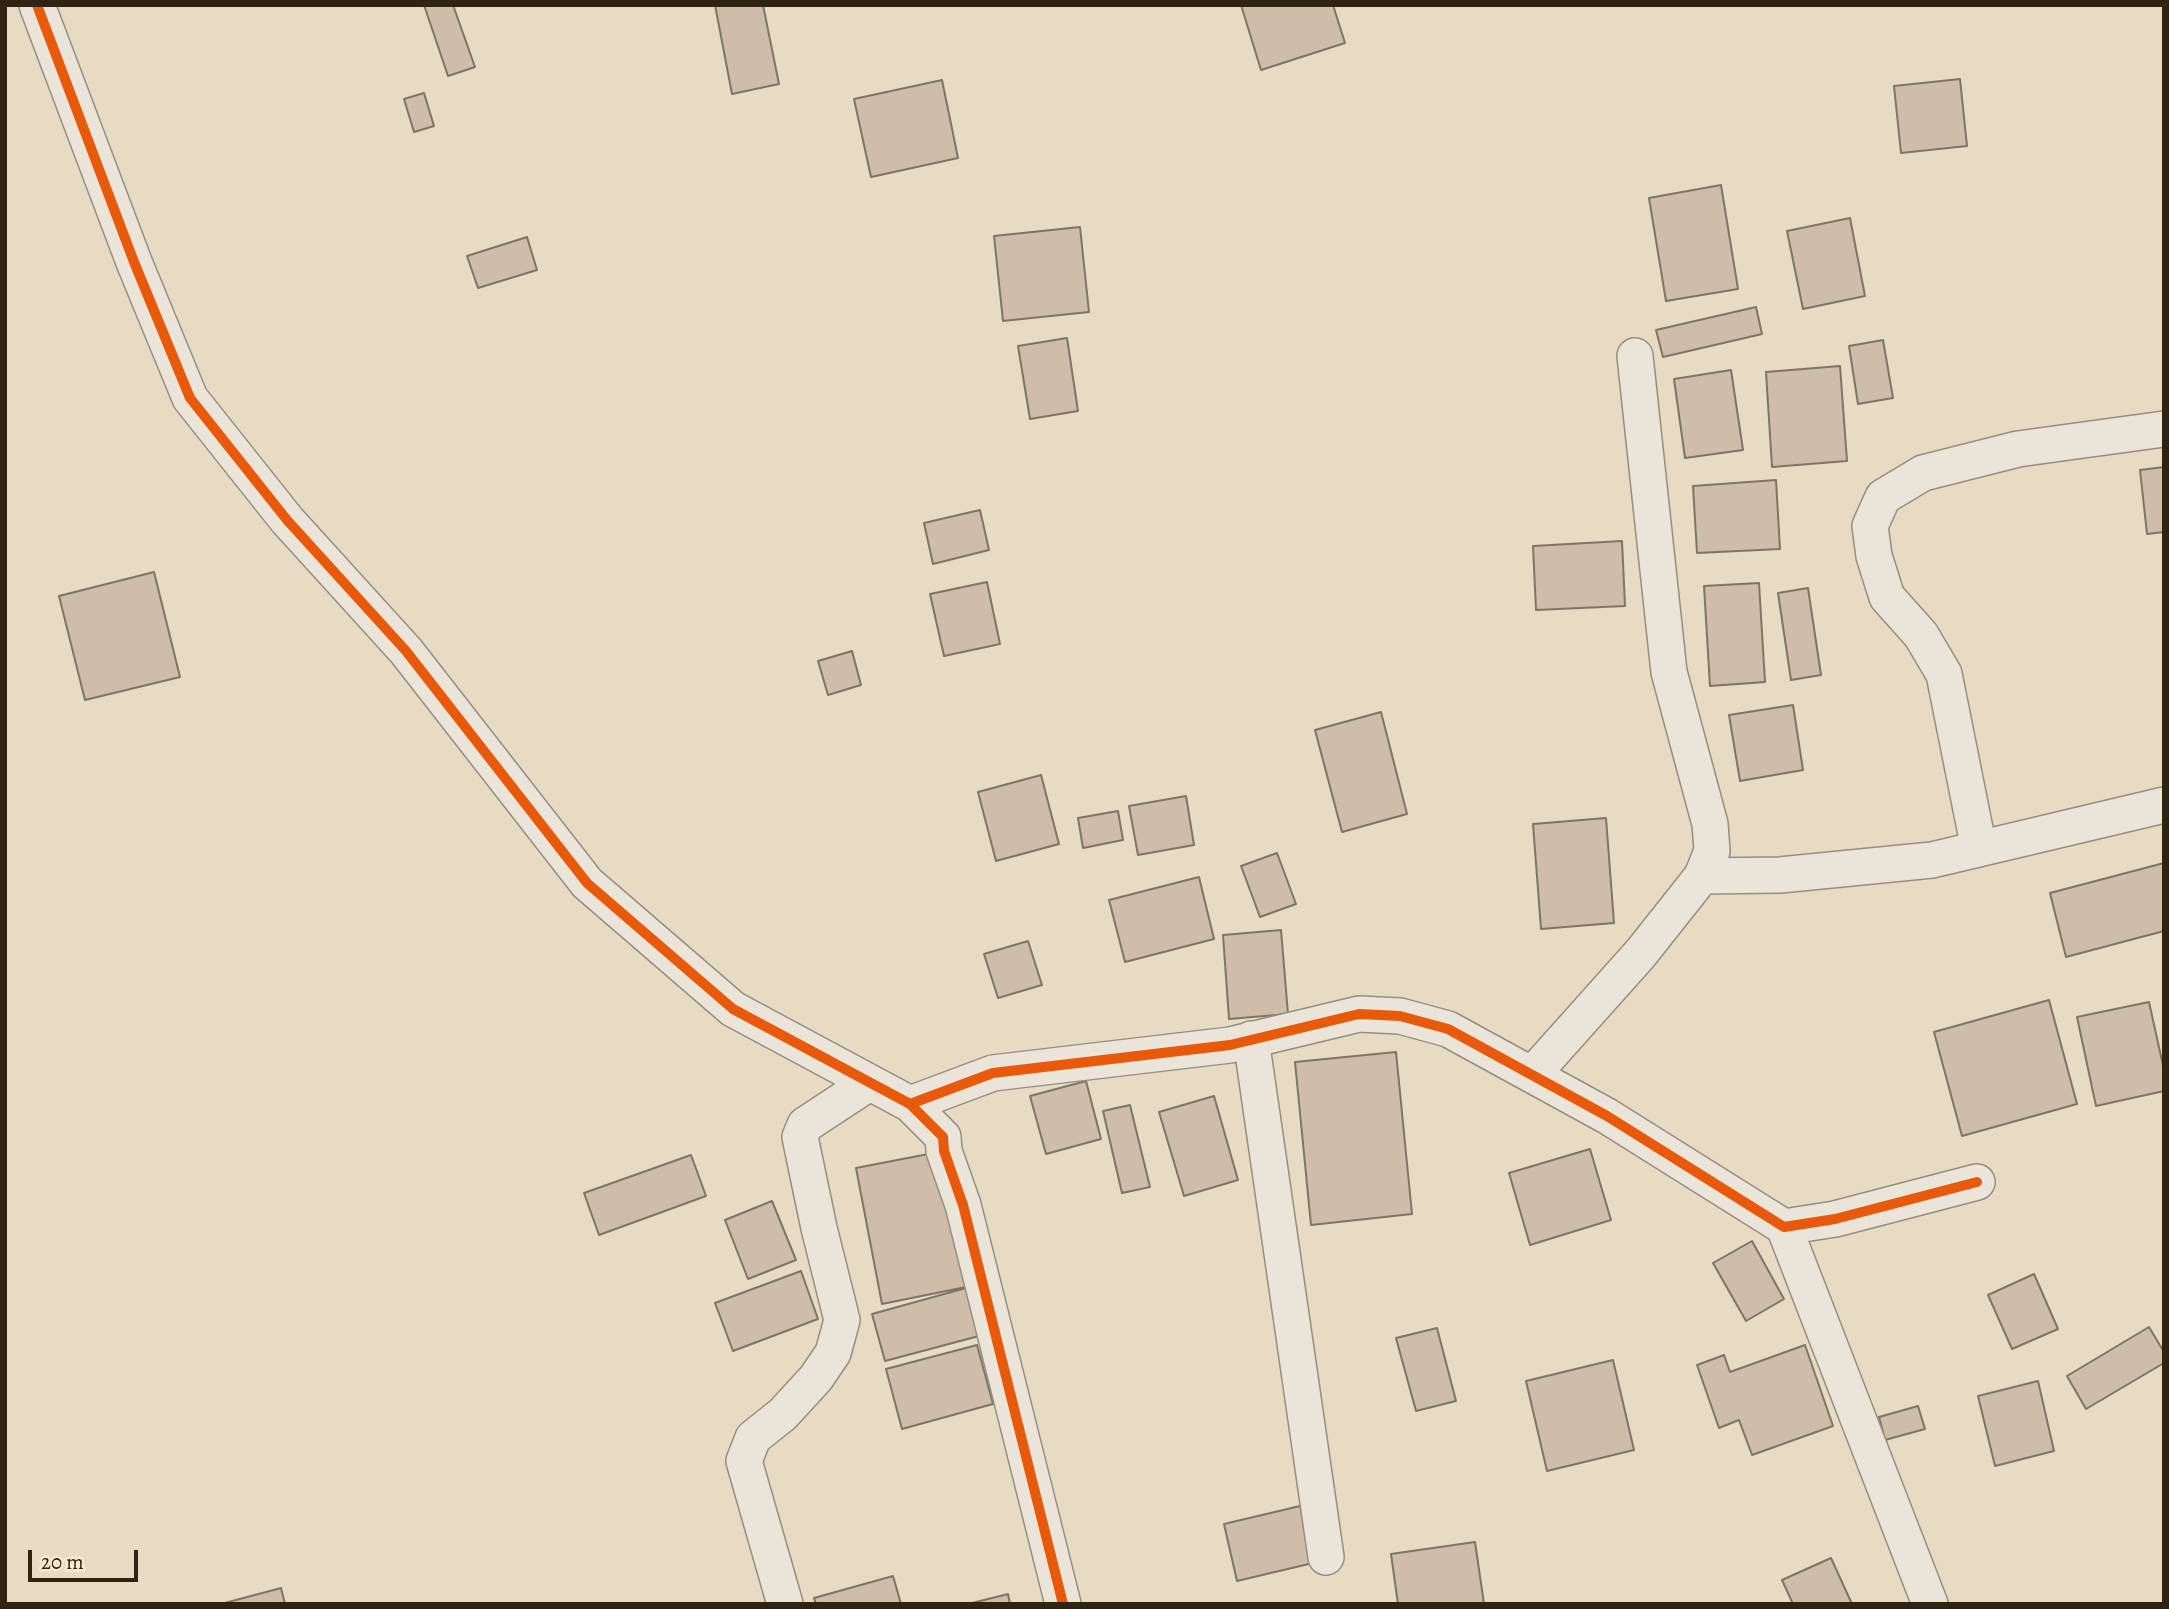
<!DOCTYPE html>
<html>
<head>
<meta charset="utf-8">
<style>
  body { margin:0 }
  #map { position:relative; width:2169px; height:1609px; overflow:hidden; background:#e7dbc4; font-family:Alegreya,serif }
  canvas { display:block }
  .frame { position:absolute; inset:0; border:7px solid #2f2312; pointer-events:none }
  .scale { position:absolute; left:28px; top:1550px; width:110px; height:32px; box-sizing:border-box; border:4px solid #2f2312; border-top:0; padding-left:9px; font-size:21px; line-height:24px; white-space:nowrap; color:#2f2312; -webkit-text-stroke:5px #f8ead0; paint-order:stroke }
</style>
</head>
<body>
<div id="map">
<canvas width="2169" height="1609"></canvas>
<div class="frame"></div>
<div class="scale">20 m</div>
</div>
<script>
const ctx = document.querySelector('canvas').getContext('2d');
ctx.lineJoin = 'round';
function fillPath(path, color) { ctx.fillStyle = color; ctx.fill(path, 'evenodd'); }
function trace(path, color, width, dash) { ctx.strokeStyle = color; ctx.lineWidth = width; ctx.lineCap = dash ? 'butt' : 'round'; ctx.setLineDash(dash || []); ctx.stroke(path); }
const building = new Path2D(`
  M424,5H453L475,67L448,76Z
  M715,5H763L779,84L732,94Z
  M1241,5H1333L1345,43L1261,70Z
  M1960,79L1967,146L1901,153L1894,86Z
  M942,80L958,158L871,177L854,99Z
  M424,93L434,126L414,132L404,99Z
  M1721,185L1738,289L1666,301L1649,198Z
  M1850,218L1865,296L1803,309L1787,231Z
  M1080,227L1089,312L1003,321L994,236Z
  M527,237L537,270L478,288L467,256Z
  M1756,307L1762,334L1663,357L1656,330Z
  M1067,338L1078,411L1030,419L1018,346Z
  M1883,340L1893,398L1858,404L1849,346Z
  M1840,366L1847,461L1772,467L1766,372Z
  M1731,370L1743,450L1685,458L1674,379Z
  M2164,467V532L2147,534L2140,470Z
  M1776,480L1780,549L1697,553L1693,486Z
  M980,510L989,550L933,564L924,523Z
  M1622,541L1625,606L1536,610L1533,546Z
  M154,572L180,677L85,700L59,596Z
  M987,582L1000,644L944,656L930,594Z
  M1759,583L1765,682L1710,686L1704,586Z
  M1808,588L1821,675L1791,680L1778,593Z
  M852,651L861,685L828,695L818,661Z
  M1793,705L1803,770L1740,781L1729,715Z
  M1381,712L1407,814L1342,832L1315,730Z
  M1041,775L1059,844L996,861L978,792Z
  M1186,796L1194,845L1138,855L1129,806Z
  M1118,811L1123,840L1083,848L1078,818Z
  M1606,818L1614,923L1541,929L1533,824Z
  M1277,853L1296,904L1260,917L1241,866Z
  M2164,863V931L2066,957L2050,893Z
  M1199,877L1214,939L1125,962L1109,900Z
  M1281,930L1288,1014L1229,1019L1223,935Z
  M1028,941L1042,985L998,998L984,954Z
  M2049,1000L2077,1104L1962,1136L1934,1032Z
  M2149,1002L2164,1070V1091L2096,1106L2077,1017Z
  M1396,1052L1412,1214L1311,1225L1295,1062Z
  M1086,1081L1101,1139L1046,1154L1030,1096Z
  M1214,1096L1238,1180L1184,1196L1159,1112Z
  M1130,1105L1150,1187L1122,1193L1103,1111Z
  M1590,1149L1611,1220L1530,1245L1509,1173Z
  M944,1151L971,1286L882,1304L856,1168Z
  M691,1155L706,1196L599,1235L584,1193Z
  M772,1201L796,1260L748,1279L725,1220Z
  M1752,1241L1784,1299L1746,1321L1713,1263Z
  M801,1271L818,1319L733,1351L715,1303Z
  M2034,1274L2058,1329L2012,1349L1988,1295Z
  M966,1288L979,1336L885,1361L872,1314Z
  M2149,1327L2164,1352V1363L2086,1409L2067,1376Z
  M1437,1328L1456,1401L1416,1411L1396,1338Z
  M977,1345L993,1404L902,1429L886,1369Z
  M1805,1345L1833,1426L1752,1455L1739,1420L1719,1428L1697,1365L1724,1355L1730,1372Z
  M1613,1360L1634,1450L1547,1471L1526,1381Z
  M2038,1381L2054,1451L1995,1466L1978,1396Z
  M1918,1406L1925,1429L1885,1440L1879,1417Z
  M1300,1506L1313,1563L1237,1581L1224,1524Z
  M1475,1542L1484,1604H1398L1391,1554Z
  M1831,1558L1852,1604H1793L1782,1580Z
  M893,1576L901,1604H816L814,1598Z
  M281,1588L285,1604H221Z
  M1008,1594L1010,1604H968Z`);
fillPath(building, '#cfbca9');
trace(building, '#7d7567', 2);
const street = new Path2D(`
  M37,5L134,262L190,398L287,520L406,651L587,883L733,1009L910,1104L943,1137L944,1151L963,1205L1063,1604
  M1979,849L1944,674L1921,635L1887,597L1874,556L1870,526L1883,497L1923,473L2018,449L2164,429
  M1702,876L1780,875L1932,860L2164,805
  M1251,1039L1326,1557
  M1532,1075L1641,953L1702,876L1712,851L1710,824L1669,672L1635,356
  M910,1104L993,1073L1230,1045L1359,1014L1400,1016L1448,1029L1607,1116L1784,1227L1835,1219L1977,1182
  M1784,1227L1930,1604
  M785,1604L744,1461L753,1438L783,1414L816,1378L833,1353L842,1320L819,1228L800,1137L805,1125L869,1083`);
trace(street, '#968e7f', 38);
trace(street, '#eae4d9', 35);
trace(new Path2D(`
  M37,5L134,262L190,398L287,520L406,651L587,883L733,1009L910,1104L943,1137L944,1151L963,1205L1063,1604
  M910,1104L993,1073L1230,1045L1359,1014L1400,1016L1448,1029L1607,1116L1784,1227L1835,1219L1977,1182`), '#e8590c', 10);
</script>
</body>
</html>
